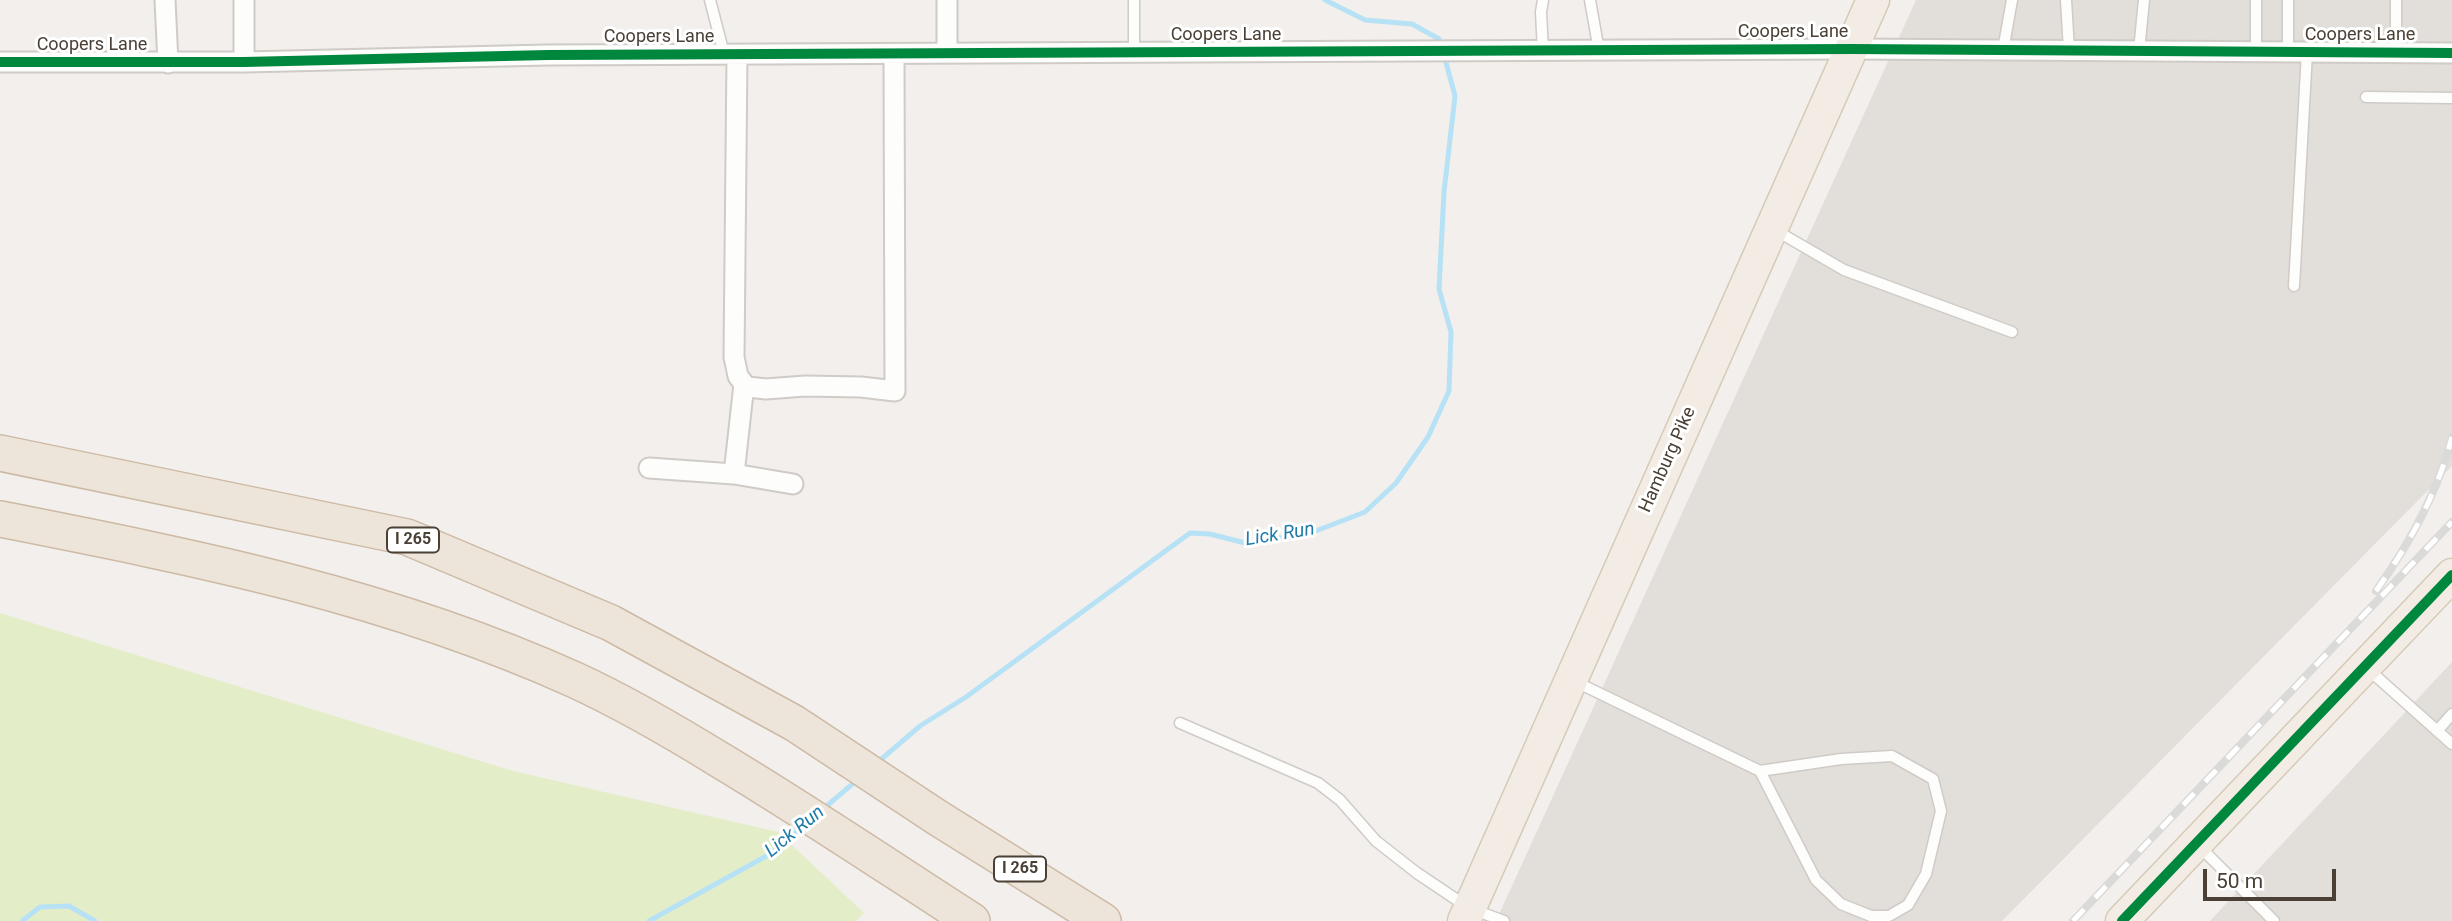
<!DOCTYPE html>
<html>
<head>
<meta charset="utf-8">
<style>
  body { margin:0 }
  #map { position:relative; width:2452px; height:921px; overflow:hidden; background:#f2efec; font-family:Roboto,sans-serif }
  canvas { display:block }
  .scale { position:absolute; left:2203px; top:869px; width:133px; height:32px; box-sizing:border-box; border:4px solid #4a4035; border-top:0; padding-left:9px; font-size:21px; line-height:24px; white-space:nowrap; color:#4a4035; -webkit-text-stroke:5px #fff; paint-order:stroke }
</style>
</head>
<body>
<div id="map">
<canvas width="2452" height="921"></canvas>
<div class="scale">50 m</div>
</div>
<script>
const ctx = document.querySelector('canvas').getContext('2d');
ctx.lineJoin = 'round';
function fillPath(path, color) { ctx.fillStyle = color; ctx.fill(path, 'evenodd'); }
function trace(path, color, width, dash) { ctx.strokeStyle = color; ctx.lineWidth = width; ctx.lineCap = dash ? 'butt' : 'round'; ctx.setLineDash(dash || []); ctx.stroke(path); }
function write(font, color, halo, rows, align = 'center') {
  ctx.font = font + ' Roboto,sans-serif'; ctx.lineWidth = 6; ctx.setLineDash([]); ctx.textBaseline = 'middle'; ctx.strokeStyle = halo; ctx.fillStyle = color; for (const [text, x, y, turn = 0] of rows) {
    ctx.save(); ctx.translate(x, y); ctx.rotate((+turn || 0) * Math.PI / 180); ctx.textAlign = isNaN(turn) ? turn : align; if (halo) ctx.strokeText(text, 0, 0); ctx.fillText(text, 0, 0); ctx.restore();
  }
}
fillPath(new Path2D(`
  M1916,0H2452V466L2002,921H1496Z
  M2452,662V921H2210Z`), '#e2deda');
fillPath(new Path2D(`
  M0,613L513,771L778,832L864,913L856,921H0Z`), '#e3eec9');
trace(new Path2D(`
  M1325,0L1365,20L1412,24L1439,39L1441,46
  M878,762L920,726L966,697L1190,533L1210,534L1245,543L1308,534L1365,512L1396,483L1428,437L1449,391L1451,332L1439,289L1444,192L1455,96L1444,55
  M822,810L857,780
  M22,921L40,907L69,906L95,921
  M649,921L770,854L804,825`), '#b7e2f5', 5);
const lane = new Path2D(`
  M710,0L724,54
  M1590,0L1599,51
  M2066,0L2069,50
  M2256,0V52
  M2003,50L2012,0
  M1543,51L1541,12L1543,0
  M2139,51L2144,0
  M2288,52V0
  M1134,53V0
  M2396,53V0
  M2366,97L2452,98
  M1775,230L1844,270L2012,332
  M2294,286L2307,52
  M2369,670L2452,744
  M1574,681L1760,771L1841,759L1892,756L1933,779L1941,811L1926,874L1908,905L1889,916H1871L1841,904L1816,880L1760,771
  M1180,723L1318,783L1340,800L1376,841L1417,873L1469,908L1504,921
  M2437,731L2452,714
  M2199,846L2274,921`);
const street = new Path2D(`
  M165,0L168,63
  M244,0V62
  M947,0V53
  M0,62H244L548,55L1851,49L2452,53
  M744,384L748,387L766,389L805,386L861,387L895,391L894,54
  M649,468L734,474L793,484
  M734,474L744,384L738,376L734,357L737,55`);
const primary = new Path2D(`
  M1464,921L1873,0
  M2122,921L2452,575`);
const highway = new Path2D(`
  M0,453L407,537L611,623L794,723L938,818L1103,921
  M0,519C198,558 389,596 575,680C625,703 673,731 720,760C805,811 888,867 972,921`);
trace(lane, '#cfcbc7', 13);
trace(street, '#cfcbc7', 23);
trace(primary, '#d6cab7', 35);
trace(highway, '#cdbaa4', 38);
trace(lane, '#fdfdfc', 10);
trace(street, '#fdfdfc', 19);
trace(primary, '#f2ece4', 32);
trace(highway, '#ede5d9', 35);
const rail = new Path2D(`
  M2376,591C2410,543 2437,494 2452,437
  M2073,921L2452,522`);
trace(rail, '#dadad9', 8);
trace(rail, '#fff', 5, [16]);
trace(new Path2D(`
  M0,62H244L548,55L1851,49L2452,53
  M2122,921L2452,575`), '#00873e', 10);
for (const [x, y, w] of [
  [413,540,52],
  [1020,869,52]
]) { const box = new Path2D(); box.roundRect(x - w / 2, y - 12.5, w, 25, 5); ctx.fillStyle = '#fff'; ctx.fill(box); trace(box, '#4a4035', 2); }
write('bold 16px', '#4a4035', null, [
  ["I 265",413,540],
  ["I 265",1020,869]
]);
write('18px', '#4a4035', '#fff', [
  ["Coopers Lane",1793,32],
  ["Coopers Lane",1226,35],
  ["Coopers Lane",2360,35],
  ["Coopers Lane",659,37],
  ["Coopers Lane",92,45],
  ["Hamburg Pike",1668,460,-66]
]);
write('italic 19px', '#1f7ba8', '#fff', [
  ["Lick Run",1280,535,-9],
  ["Lick Run",795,832,-39]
]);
</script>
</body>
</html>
